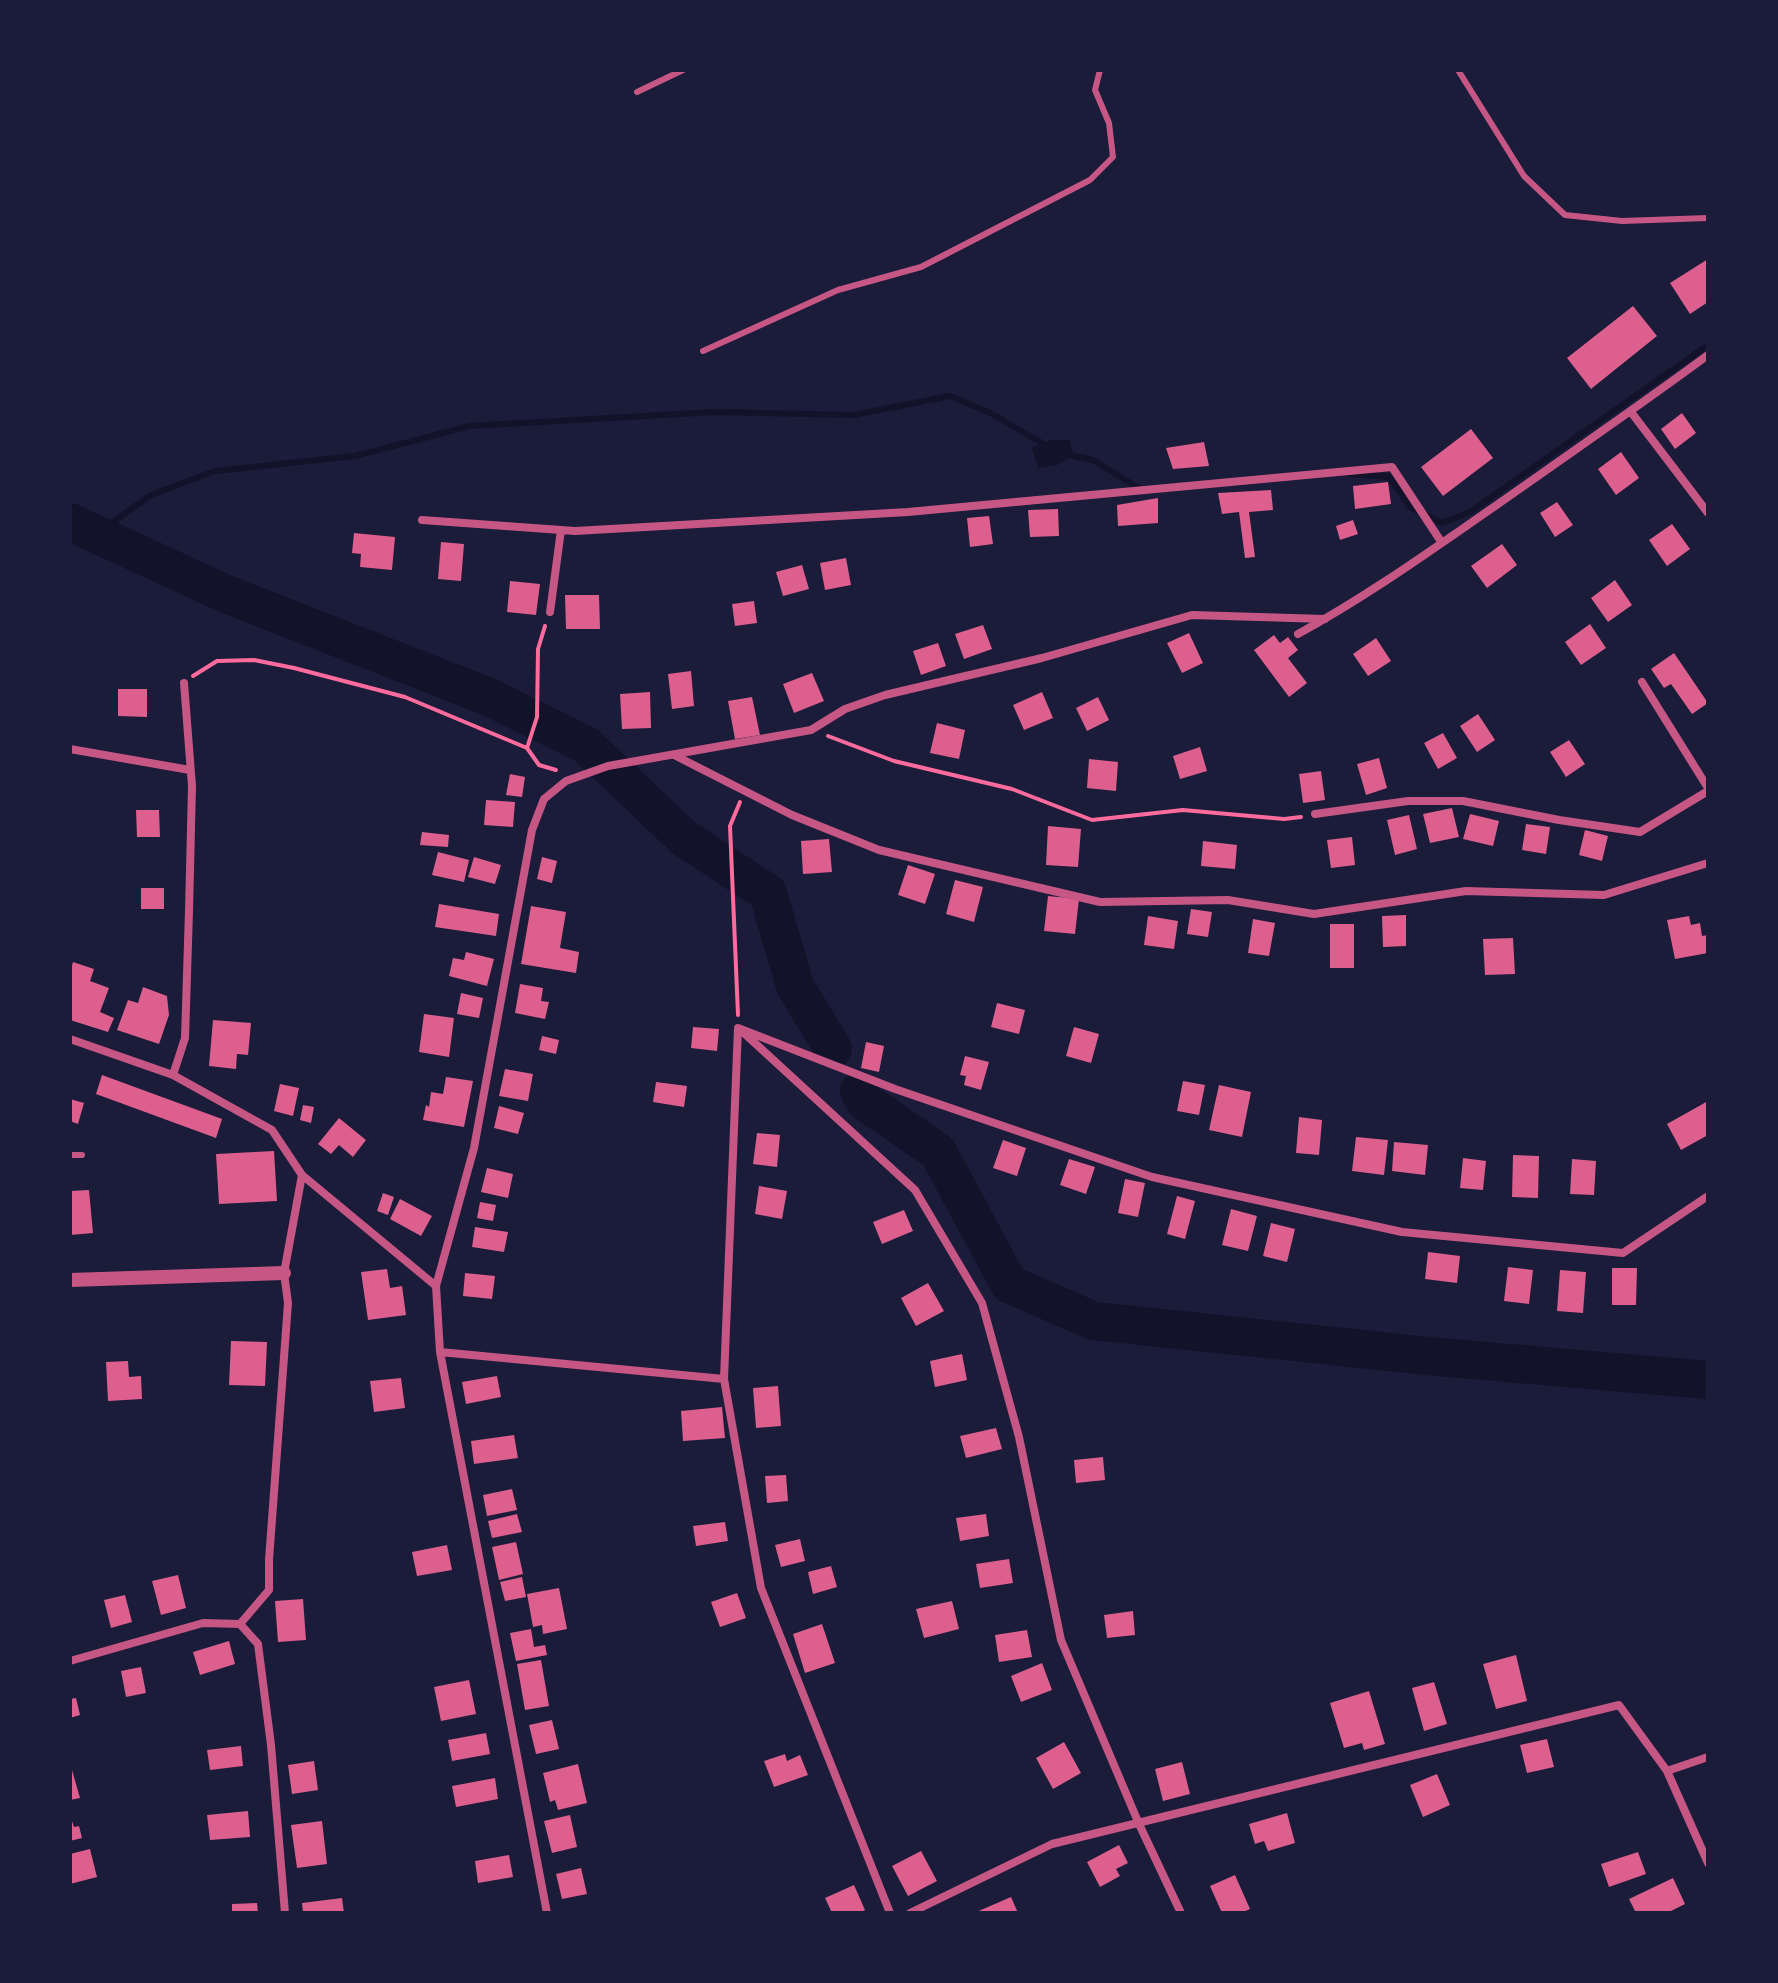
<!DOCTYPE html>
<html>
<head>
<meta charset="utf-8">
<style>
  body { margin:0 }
  #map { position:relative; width:1778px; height:1983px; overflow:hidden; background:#1b1b3a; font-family:"IBM Plex Sans",sans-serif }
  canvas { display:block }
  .frame { position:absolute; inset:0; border:72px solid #1b1b3a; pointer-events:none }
</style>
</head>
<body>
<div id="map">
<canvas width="1778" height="1983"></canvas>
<div class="frame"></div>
</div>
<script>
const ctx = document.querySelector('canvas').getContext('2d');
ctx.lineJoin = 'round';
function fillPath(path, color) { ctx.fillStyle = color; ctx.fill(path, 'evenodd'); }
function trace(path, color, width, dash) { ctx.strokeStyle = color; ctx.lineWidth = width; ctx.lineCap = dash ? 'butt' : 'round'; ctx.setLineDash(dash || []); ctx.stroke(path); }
fillPath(new Path2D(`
  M1050,440H1070L1073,456L1057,465L1038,468L1032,448Z`), '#12122b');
trace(new Path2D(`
  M1069,455L1093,460L1140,489
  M1350,474L1389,477L1410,507L1442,523L1470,512L1708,345
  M96,534L151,495L215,471L355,456L470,426L714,412L854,415L950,396L992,414L1047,446`), '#12122b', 6);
trace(new Path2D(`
  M70,522L226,594L489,697L586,745L684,838L768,893L795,986L833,1049
  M859,1091L864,1101L938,1152L1009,1284L1094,1321L1438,1357L1708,1380`), '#12122b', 38);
fillPath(new Path2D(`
  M1708,259V302L1690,314L1670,283Z
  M1633,306L1657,336L1591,389L1567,358Z
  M1682,413L1696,433L1675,449L1661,429Z
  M1471,429L1493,458L1443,496L1421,467Z
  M1204,442L1209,466L1173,469L1166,448Z
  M1621,452L1639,478L1616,495L1598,469Z
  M1388,482L1391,504L1355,509L1353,486Z
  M1271,490L1273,510L1249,512L1255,557L1245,558L1239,512L1222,514L1218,493Z
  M1158,498V523L1118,526L1117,505Z
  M1557,502L1573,525L1555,537L1540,513Z
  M1058,509L1059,536L1030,537L1028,510Z
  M989,516L993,544L970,547L967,518Z
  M1353,520L1358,534L1340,540L1336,526Z
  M1672,524L1690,549L1667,566L1649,540Z
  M354,533L395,537L392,570L360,567L361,554L352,553Z
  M441,542L464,544L461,581L438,579Z
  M1502,544L1517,565L1487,588L1471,566Z
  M846,558L851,585L825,590L820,563Z
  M802,565L809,589L783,596L776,572Z
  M1615,580L1632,605L1608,622L1591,598Z
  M510,581L540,584L536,615L507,612Z
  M565,595H599L600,629H566Z
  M754,601L757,623L735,626L732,604Z
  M1590,624L1606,648L1581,665L1565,642Z
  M983,625L992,649L964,659L955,634Z
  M1189,633L1203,663L1182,673L1167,643Z
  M1274,635L1280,643L1288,637L1298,650L1288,658L1307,683L1289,697L1254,650Z
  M1376,638L1391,661L1368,676L1353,654Z
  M938,643L946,666L921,675L913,651Z
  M1674,653L1708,703L1692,714L1671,684L1664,688L1651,669Z
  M691,671L694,706L672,709L668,674Z
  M812,673L824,701L794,713L783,684Z
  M118,689H147V717L118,716Z
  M650,692L651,728L622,729L620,694Z
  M1042,692L1053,718L1024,730L1013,705Z
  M752,697L760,735L735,739L728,701Z
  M1098,697L1109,720L1087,731L1076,708Z
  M1478,714L1495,740L1477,752L1460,726Z
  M937,723L965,730L959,759L930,753Z
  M1443,733L1457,758L1438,769L1424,743Z
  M1569,740L1585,764L1566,777L1550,752Z
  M1200,747L1207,771L1180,779L1173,756Z
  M1379,758L1387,788L1366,795L1357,764Z
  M1089,759L1118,762L1116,791L1087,788Z
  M1321,771L1325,800L1303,803L1299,774Z
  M510,774L525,777L522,797L506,795Z
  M486,800L515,802L513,827L484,825Z
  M1452,808L1459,837L1430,843L1423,814Z
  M136,810H159L160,837H137Z
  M1470,814L1499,821L1493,846L1463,839Z
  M1409,815L1417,849L1395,855L1387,820Z
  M1526,824L1550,827L1546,854L1522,850Z
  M1048,826L1081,829L1078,867L1046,865Z
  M1585,830L1608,836L1602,861L1579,855Z
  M422,832L449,835L448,847L420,845Z
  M1352,837L1355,865L1331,868L1327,840Z
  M829,839L832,872L803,874L801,841Z
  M1203,841L1237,845L1235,869L1201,866Z
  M438,852L469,860L464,882L432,875Z
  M474,857L501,865L495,884L468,877Z
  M542,857L557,861L552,883L537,879Z
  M908,865L935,874L925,904L898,895Z
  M955,880L983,887L974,922L946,914Z
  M141,888H164V909H141Z
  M1048,896L1079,899L1075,934L1044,931Z
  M439,904L499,914L496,936L435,927Z
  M531,906L566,912L560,948L579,952L576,973L521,964Z
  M1191,909L1212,912L1208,937L1187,934Z
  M1406,915V946L1383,947L1382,916Z
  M1148,916L1178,921L1174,949L1144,945Z
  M1689,916L1691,925L1700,923L1702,936L1708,935V953L1675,959L1667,920Z
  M1253,919L1275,923L1269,956L1248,953Z
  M1330,924H1354V968H1330Z
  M1513,938L1515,974L1485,975L1483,939Z
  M466,952L494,959L487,986L449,976L453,958L464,960Z
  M73,962L94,969L90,981L109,988L100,1012L114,1018L108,1032L70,1020V972Z
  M520,984L543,988L541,1001L549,1002L545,1019L515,1013Z
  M143,987L167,996L169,1015L159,1044L117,1030L128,1000L138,1003Z
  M461,993L483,998L479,1018L457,1014Z
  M997,1003L1025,1010L1019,1034L991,1027Z
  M424,1014L454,1018L449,1057L419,1052Z
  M213,1020L251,1023L248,1055L237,1054L236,1069L209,1066Z
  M693,1027L719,1029L717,1051L691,1048Z
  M1074,1027L1099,1034L1091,1063L1066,1056Z
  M542,1036L559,1040L556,1054L539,1050Z
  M866,1042L884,1046L879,1072L861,1068Z
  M965,1056L989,1062L981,1090L964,1085L966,1076L960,1075Z
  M505,1069L533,1074L528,1101L499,1096Z
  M102,1075L222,1119L216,1138L96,1094Z
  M446,1077L473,1081L464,1127L423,1120L426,1105L429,1107L431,1092L443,1094Z
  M1183,1081L1205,1085L1199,1115L1177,1111Z
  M656,1082L687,1086L684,1107L653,1102Z
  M280,1084L299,1088L293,1116L274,1111Z
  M1219,1085L1251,1092L1242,1137L1209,1130Z
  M70,1099L84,1103L78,1124L70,1121Z
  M1708,1101V1135L1681,1150L1667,1124Z
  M303,1105L314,1107L311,1123L300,1120Z
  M499,1106L524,1113L518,1134L494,1128Z
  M1299,1117L1322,1120L1319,1155L1296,1153Z
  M339,1118L366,1140L353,1157L339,1145L331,1154L318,1144Z
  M757,1133L780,1135L777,1167L753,1164Z
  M1356,1137L1388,1140L1384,1175L1352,1171Z
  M1003,1140L1026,1148L1017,1176L993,1168Z
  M1394,1142L1428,1145L1425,1175L1392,1171Z
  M274,1151L277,1201L219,1204L216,1154Z
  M1513,1155L1539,1156L1538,1198L1512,1197Z
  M1463,1158L1486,1161L1483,1190L1460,1188Z
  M1069,1159L1095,1167L1086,1194L1060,1185Z
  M1572,1159L1596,1161L1594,1195L1570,1194Z
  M487,1168L513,1174L508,1198L481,1192Z
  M1125,1179L1145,1183L1138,1217L1118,1213Z
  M759,1186L787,1191L782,1219L755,1214Z
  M89,1190L93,1233L70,1235V1191Z
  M383,1193L394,1197L388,1215L377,1211Z
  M1177,1196L1195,1201L1185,1239L1167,1234Z
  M400,1199L432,1216L421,1236L390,1219Z
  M480,1202L496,1205L493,1221L477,1218Z
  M1231,1209L1257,1216L1248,1251L1222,1245Z
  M904,1210L913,1231L882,1244L873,1222Z
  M1271,1223L1295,1229L1287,1262L1263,1256Z
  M475,1227L508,1232L504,1252L472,1247Z
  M1428,1252L1460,1256L1457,1283L1425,1279Z
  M1508,1267L1533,1270L1529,1304L1504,1301Z
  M1612,1268H1637L1636,1305H1612Z
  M387,1269L390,1288L402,1286L406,1315L368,1320L361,1272Z
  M1560,1270L1586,1272L1583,1313L1557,1311Z
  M465,1273L495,1276L492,1299L463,1296Z
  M928,1283L944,1311L916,1326L901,1298Z
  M231,1341L267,1342L265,1386L229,1385Z
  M962,1354L967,1380L935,1387L930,1361Z
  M128,1361L129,1377L141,1376L142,1399L108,1401L106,1362Z
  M497,1376L501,1397L466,1404L462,1382Z
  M401,1378L405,1408L374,1412L370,1381Z
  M778,1386L781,1426L756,1428L753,1388Z
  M722,1407L725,1438L683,1441L681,1411Z
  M996,1428L1002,1449L966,1458L960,1436Z
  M514,1435L518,1458L474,1464L471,1441Z
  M1103,1457L1105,1480L1076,1483L1074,1460Z
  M786,1475L788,1501L767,1503L765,1476Z
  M512,1489L517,1510L487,1516L483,1495Z
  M517,1514L522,1532L492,1538L488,1521Z
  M986,1514L989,1536L960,1541L956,1518Z
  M725,1522L728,1541L696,1546L693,1526Z
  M800,1539L805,1561L781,1567L775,1545Z
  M516,1542L523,1574L499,1580L492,1547Z
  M447,1545L452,1570L417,1576L412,1552Z
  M1009,1559L1013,1583L980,1588L976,1564Z
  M831,1566L837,1587L813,1594L808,1572Z
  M178,1575L186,1608L161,1615L152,1581Z
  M522,1577L526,1597L505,1601L500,1582Z
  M559,1588L567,1629L543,1634L542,1625L533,1627L527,1594Z
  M737,1593L746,1618L720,1627L711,1602Z
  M125,1595L132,1622L111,1628L104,1600Z
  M303,1599L306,1640L278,1642L275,1601Z
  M952,1601L959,1629L924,1638L916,1609Z
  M1133,1611L1135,1635L1107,1638L1104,1615Z
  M822,1624L835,1663L805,1673L793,1634Z
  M531,1629L534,1647L545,1645L547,1655L516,1661L510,1633Z
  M1027,1630L1032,1657L999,1662L995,1635Z
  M229,1641L235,1664L200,1675L193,1652Z
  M1516,1655L1527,1701L1496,1709L1483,1664Z
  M541,1660L549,1706L525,1710L517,1664Z
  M1042,1663L1052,1690L1021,1702L1011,1676Z
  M141,1667L146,1693L126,1697L121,1671Z
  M469,1680L476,1714L441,1721L434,1687Z
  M1434,1682L1447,1724L1424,1731L1412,1688Z
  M1369,1691L1385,1744L1364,1750L1362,1743L1344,1748L1330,1703Z
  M76,1698L80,1715L70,1718V1699Z
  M552,1720L559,1749L536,1754L529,1725Z
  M486,1733L490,1754L452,1761L448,1740Z
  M1547,1739L1554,1767L1527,1773L1520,1745Z
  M1064,1742L1081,1773L1053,1789L1036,1758Z
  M241,1746L243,1766L210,1770L207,1750Z
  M785,1754L787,1761L800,1755L808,1775L774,1787L764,1761Z
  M314,1761L318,1790L292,1794L288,1765Z
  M1182,1762L1190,1794L1163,1801L1155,1769Z
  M70,1763L80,1798L70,1800Z
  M578,1764L587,1803L558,1810L555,1800L550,1802L543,1773Z
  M1437,1774L1450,1805L1423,1817L1410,1785Z
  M495,1778L498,1799L456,1807L452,1786Z
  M248,1811L250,1837L210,1840L207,1815Z
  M1287,1813L1295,1843L1268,1851L1264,1841L1255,1844L1249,1824Z
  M70,1815L74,1827L79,1826L82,1838L70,1841Z
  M570,1815L577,1847L552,1853L544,1821Z
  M322,1821L327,1864L297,1868L291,1825Z
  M1119,1845L1128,1863L1116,1869L1120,1876L1100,1887L1087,1862Z
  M90,1849L97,1877L70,1884V1854Z
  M921,1851L937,1881L908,1896L892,1866Z
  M1638,1852L1646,1874L1609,1887L1601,1864Z
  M509,1855L513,1877L478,1883L475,1861Z
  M581,1868L587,1894L562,1899L556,1874Z
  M1235,1875L1250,1909L1241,1913H1222L1210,1886Z
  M1673,1878L1685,1904L1667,1913H1636L1629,1899Z
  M854,1885L865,1910L859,1913H832L825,1898Z
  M1011,1897L1018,1913H974Z
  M342,1898L344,1913H303L302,1903Z
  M257,1903L258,1913H232V1904Z`), '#dd5f8e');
trace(new Path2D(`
  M545,626L538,649L537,717L527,748L539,765L556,770
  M193,676L217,661L254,660L294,668L405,697L527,748
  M828,736L894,761L1012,789L1092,820L1183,810L1284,819L1301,817
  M738,1015L730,826L740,802`), '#ff6b9d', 4);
trace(new Path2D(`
  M1458,70L1524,176L1565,215L1622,221L1708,218
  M637,92L683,70
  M703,351L838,290L921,267L1090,180L1113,157L1109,123L1095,90L1100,70
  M70,1155H82`), '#c65784', 6);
trace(new Path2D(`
  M1631,412L1708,513
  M422,520L575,531L908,512L1392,467L1442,543
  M550,612L561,530
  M1298,634C1364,598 1426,554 1488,511C1562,459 1636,408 1708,355
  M1642,682L1708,788
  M70,749L190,770
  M674,755L792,815L879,850L1100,902L1228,900L1314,914L1466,891L1604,895L1708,863
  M1315,814L1408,801H1463L1559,820L1640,832L1708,791
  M745,1034L915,1190L982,1303L1019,1437L1061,1640L1139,1824L1181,1913
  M70,1039L173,1075L272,1130L302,1175L436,1286
  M173,1075L185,1038L189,911L192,786L184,683
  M440,1352L436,1286L474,1148L532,830L544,799L566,781L608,766L811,730L845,709L885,695L1042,658L1192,615L1325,619
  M70,1661L203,1623L240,1624
  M1667,1771L1708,1757
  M285,1913L271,1745L258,1644L240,1624L269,1590V1560L288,1303L284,1273L302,1175
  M547,1913L440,1352L724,1379
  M890,1913L761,1588L724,1379L738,1028L895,1089L1152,1177L1402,1232L1623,1253L1708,1196
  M910,1913L1052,1844L1619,1705L1667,1771L1708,1863`), '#c65784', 8);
trace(new Path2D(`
  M70,1280L284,1273`), '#c65784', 14);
</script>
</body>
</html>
